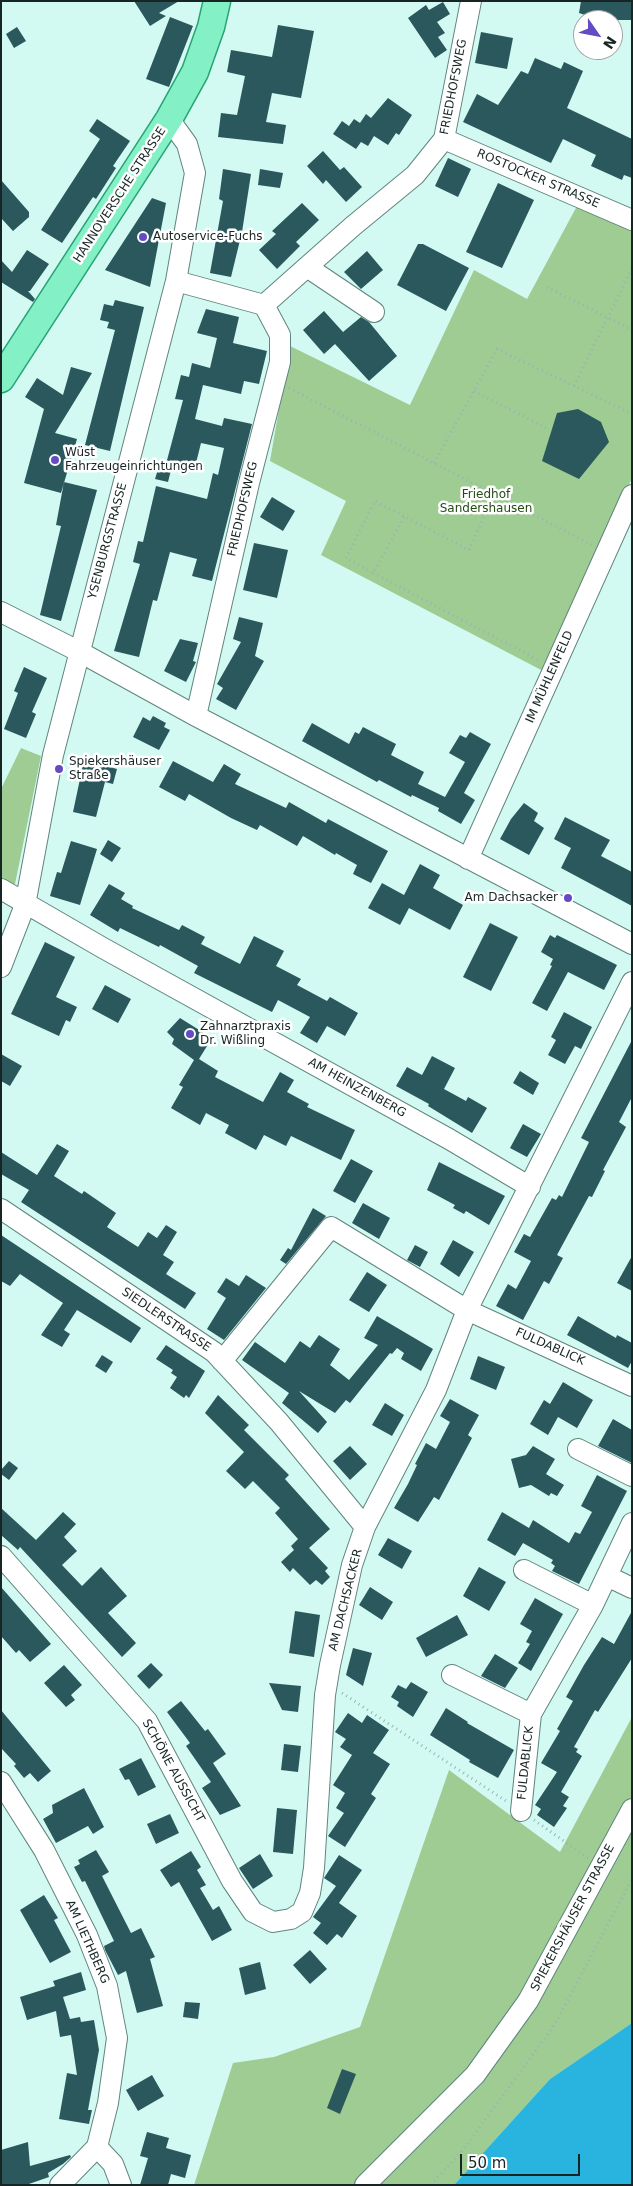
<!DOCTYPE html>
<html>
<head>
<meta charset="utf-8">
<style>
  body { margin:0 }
  #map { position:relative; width:633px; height:2186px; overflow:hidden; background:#d2faf2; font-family:"DejaVu Sans",sans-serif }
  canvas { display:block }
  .frame { position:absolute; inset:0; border:2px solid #172624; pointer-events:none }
  .north { position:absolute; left:573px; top:10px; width:50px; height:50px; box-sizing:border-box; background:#fff; border:1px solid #a2a8a7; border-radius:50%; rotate:123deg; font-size:14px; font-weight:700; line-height:20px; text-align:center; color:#172624 }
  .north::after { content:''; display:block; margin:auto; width:18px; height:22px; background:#644bc4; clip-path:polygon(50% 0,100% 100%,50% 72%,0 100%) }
  .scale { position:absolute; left:460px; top:2154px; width:120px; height:22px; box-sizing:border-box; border:2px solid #172624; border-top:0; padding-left:6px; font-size:15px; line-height:18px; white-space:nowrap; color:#172624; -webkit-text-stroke:4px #fff; paint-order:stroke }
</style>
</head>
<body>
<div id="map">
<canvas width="633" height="2186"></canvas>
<div class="frame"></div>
<div class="north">N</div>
<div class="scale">50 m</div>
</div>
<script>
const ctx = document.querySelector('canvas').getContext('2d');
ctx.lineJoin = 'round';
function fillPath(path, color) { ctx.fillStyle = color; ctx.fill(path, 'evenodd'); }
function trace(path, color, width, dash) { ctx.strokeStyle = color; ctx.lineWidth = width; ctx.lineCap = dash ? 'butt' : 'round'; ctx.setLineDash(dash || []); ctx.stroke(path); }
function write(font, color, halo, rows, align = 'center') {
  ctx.font = font + ' "DejaVu Sans",sans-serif'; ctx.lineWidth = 5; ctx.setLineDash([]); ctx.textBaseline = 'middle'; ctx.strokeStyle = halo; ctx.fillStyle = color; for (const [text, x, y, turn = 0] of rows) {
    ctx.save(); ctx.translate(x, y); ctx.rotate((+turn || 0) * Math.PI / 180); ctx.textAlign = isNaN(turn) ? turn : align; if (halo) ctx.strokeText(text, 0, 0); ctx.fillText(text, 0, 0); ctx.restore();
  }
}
fillPath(new Path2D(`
  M577,206L632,229V478L545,672L321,555L346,501L270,461L290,346L410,405L474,270L527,299Z
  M21,748L41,756L15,884L1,882V789Z
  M632,1717V2023L550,2079L454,2185H194L233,2063L274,2057L360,2027L449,1770L560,1852Z`), '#9ecc92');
fillPath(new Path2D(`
  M632,2023V2185H454L550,2079Z`), '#28b4df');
fillPath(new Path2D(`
  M134,1H179L159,13L166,16L150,26Z
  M581,1H632V20H584L585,15L579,13Z
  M443,2L450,14L437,22L445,33L438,37L447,50L435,58L408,18L426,5L429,10Z
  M170,17L193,26L169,87L146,79Z
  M278,25L314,31L301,98L272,93L266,122L286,125L283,144L218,137L221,113L237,115L245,76L227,72L231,50L272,57Z
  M17,27L26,41L14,48L6,34Z
  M481,32L513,38L507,69L475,63Z
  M535,58L561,69L564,62L583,71L567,108L632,139V178L624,175L622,180L591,166L596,155L563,139L551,163L463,122L477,94L498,105L521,71L528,74Z
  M388,98L412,115L399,135L396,133L388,145L374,136L368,146L361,142L356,149L333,134L342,121L349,126L354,119L360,123L366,114L371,118Z
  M97,119L130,141L113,166L116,168L96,199L93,197L62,243L41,230L100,139L89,131Z
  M323,151L340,170L344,167L362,187L346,202L326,180L323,184L307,166Z
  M448,158L471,169L458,197L435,186Z
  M223,169L251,174L242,232L231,277L210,273L223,201L219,199Z
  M260,169L283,173L280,188L258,185Z
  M1,180L29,212V217L13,231L1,218Z
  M498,183L534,200L502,268L466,252Z
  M152,198L166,203L150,287L105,270Z
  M302,203L319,220L296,242L300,246L277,269L259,250L276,234L272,231Z
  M418,244H423L469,268L446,311L397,285Z
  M27,250L49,264L30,291H28L35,299L33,302L1,282V260L12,272Z
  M367,251L383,270L361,289L344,272Z
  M115,300L144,307L110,451L85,445L115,330L107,328L109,322L100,320L104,304L113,306Z
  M206,309L239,317L233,343L267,351L259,384L244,381L241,394L203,385L195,419L222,426L224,418L252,424L212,581L192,576L197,559L170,552L157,601L153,600L139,657L114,651L140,564L133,562L138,541L143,542L156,486L207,499L213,473L218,475L224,448L201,443L194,471L166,464L183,400L175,399L181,375L189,377L192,363L210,368L217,338L197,333Z
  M324,311L343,332L361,317L369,322L397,356L369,381L335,344L324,354L303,330Z
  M71,367L92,373L55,433L77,439L61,493L24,483L44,409L25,397L37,378L63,395Z
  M578,409L601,422L609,442L579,479L542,461L557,413Z
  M159,466L171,470L168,482L155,479Z
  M64,482L97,490L61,621L40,615L61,526L56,525Z
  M272,497L295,511L283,531L260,517Z
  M254,543L288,550L277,598L243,590Z
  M239,617L263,623L255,656L264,661L236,710L216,699L223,688L217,684L241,642L233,639Z
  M180,639L198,643L193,661L196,662L186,682L164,671Z
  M24,667L47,678L32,712L36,714L26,738L4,729L18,693L14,691Z
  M153,716L166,723L164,727L170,730L159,750L133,737L143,717L150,721Z
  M312,723L349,744L355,732L359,734L363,727L396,744L391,755L424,772L418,784L445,797L465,762L449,753L460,735L466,738L470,732L491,744L464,793L475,800L461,824L438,811L439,808L412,795L411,797L379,780L377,782L302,741Z
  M84,760L117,769L113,784L105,782L96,817L73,812Z
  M173,761L213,782L224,764L241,774L235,784L286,808L289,802L326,823L328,819L388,851L371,883L353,874L357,865L336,853L335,855L303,836L297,846L260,825L257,830L231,818L189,794L185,801L159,787Z
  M524,803L538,813L534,821L544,828L529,855L500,839L511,819Z
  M565,817L610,840L601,856L632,872V906L561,868L571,848L554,839Z
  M108,840L121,848L112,862L100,854Z
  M71,841L97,849L80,905L50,896L57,872L61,873Z
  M420,864L440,875L433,888L463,905L450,930L409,908L400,925L368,908L382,883L404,895Z
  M109,884L125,893L121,899L133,906L132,908L179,930L182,925L205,937L201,944L240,964L254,936L284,951L276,966L301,979L297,985L327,1001L330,997L358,1013L345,1036L327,1026L317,1043L300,1033L310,1017L278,1000L272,1012L194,973L198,966L160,945L159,947L120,928L118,932L90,915Z
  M490,923L518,937L491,991L463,977Z
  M550,935L555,938L557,935L617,965L604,990L568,972L547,1011L532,1003L552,966L550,965L553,959L541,952Z
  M45,942L75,957L56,997L77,1007L70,1022L66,1020L59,1036L11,1014Z
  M105,985L131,999L118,1023L92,1009Z
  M564,1012L592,1027L581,1049L575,1046L565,1064L548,1055L556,1040L551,1037Z
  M180,1018L212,1038L199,1059L218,1071L215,1077L263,1102L280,1072L294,1080L287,1092L309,1104L307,1107L355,1130L341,1160L291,1136L286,1146L264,1135L256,1150L225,1133L229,1125L206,1113L200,1125L171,1108L183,1087L179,1085L194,1060L172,1044L174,1039L167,1032Z
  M632,1040V1097L619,1122L626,1127L603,1170L605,1171L592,1197L589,1196L557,1255L563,1258L549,1284L544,1281L523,1320L496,1306L508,1284L516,1289L531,1261L514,1252L524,1234L530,1237L552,1198L556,1200L559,1195L562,1197L589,1142L581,1138Z
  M1,1054L22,1066L10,1086L1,1081Z
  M432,1056L455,1068L444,1089L466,1101L468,1097L487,1108L472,1133L428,1106L429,1104L396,1086L407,1067L422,1075Z
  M520,1071L539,1083L533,1095L513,1083Z
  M523,1124L541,1134L527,1157L510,1148Z
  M57,1144L69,1151L54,1176L82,1194L84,1191L116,1213L107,1227L138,1247L148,1232L157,1238L166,1225L177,1232L163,1255L174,1262L166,1274L196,1293L185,1309L21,1202L29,1190L1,1174V1152L37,1175Z
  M351,1159L373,1171L355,1203L333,1191Z
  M439,1162L505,1196L489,1225L466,1211L464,1214L453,1208L455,1205L427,1190Z
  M363,1203L390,1218L379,1239L352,1223Z
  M313,1208L326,1216L286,1264L280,1260L288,1248L291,1250Z
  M1,1235L141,1328L131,1343L77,1310L64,1330L70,1334L62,1347L41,1335L63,1303L20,1274L10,1286L1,1281Z
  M453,1240L474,1252L459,1277L440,1264Z
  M415,1245L428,1252L420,1267L407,1260Z
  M632,1256V1291L617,1283Z
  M367,1272L387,1285L369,1312L349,1300Z
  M246,1275L266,1288L224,1340L207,1329L226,1298L217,1292L226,1278L239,1286Z
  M377,1316L433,1349L421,1371L401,1359L404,1353L397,1348L392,1354L390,1353L350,1403L346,1400L335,1413L299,1391L327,1422L318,1433L282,1403L289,1393L242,1360L255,1342L285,1363L300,1341L310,1348L319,1335L340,1349L330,1365L349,1380L378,1345L364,1338Z
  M578,1316L616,1338L617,1335L632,1343V1361L628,1368L567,1335Z
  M166,1345L205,1371L189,1398L186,1395L184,1398L170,1388L177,1377L171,1373L173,1370L156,1359Z
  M102,1355L113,1362L106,1373L95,1366Z
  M478,1356L505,1367L496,1390L470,1379Z
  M563,1382L593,1400L577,1428L558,1417L548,1435L530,1424L544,1400L550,1404Z
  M218,1395L249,1425L244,1430L289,1475L285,1479L330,1529L309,1548L328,1568L325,1571L330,1577L322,1585L316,1580L310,1585L293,1568L290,1572L281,1562L294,1550L291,1546L298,1539L275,1513L280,1508L253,1481L245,1489L226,1471L244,1452L205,1413Z
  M450,1399L479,1415L468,1435L472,1438L439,1500L434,1497L418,1522L394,1508L408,1484L417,1465L415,1464L426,1443L436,1449L450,1422L440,1416Z
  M385,1403L404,1415L392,1436L372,1425Z
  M613,1419L632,1430V1463L598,1446Z
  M350,1446L367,1464L350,1480L333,1461Z
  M533,1446L555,1459L546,1474L564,1485L557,1496L551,1493L549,1496L531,1485L519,1488L511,1459L526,1455Z
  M9,1461L18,1468L9,1480L1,1474V1470Z
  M597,1475L627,1491L579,1584L552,1571L555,1566L551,1563L553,1560L523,1543L515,1556L487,1540L502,1512L529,1528L533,1520L569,1543L575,1532L580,1534L592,1512L581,1506Z
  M1,1508L36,1540L63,1512L76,1524L64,1537L77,1551L62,1565L82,1586L101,1567L127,1596L108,1613L136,1643L122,1657L20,1547L18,1550L1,1535Z
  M388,1538L412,1551L402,1569L378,1555Z
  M479,1567L506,1582L489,1611L463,1596Z
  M1,1587L51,1644L30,1662L19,1650L16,1653L1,1636Z
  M370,1587L393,1602L382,1620L359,1605Z
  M535,1598L563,1614L531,1671L518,1663L530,1644L526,1642L532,1631L520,1624Z
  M295,1611L320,1615L314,1657L289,1653Z
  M632,1611V1658L598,1712L595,1710L574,1747L578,1749L576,1752L582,1756L561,1792L569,1797L563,1806L567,1808L554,1827L537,1815L541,1809L535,1805L557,1772L541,1763L560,1731L557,1729L573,1701L566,1697L584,1665L602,1637L614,1644Z
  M457,1615L468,1635L426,1657L416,1638Z
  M353,1648L372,1653L363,1686L346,1675Z
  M495,1654L518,1668L505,1688L481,1676Z
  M151,1663L163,1675L149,1689L137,1676Z
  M64,1665L82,1685L71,1695L75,1700L66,1707L44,1683Z
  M411,1682L428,1692L413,1717L397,1706L399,1702L391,1697L398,1685L406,1689Z
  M269,1683L301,1686L298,1712L282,1710Z
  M181,1701L205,1731L208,1729L226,1754L213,1763L241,1806L220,1815L202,1788L211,1782L186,1746L190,1743L167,1712Z
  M446,1708L468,1722L467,1723L514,1750L498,1778L469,1762L470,1760L430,1735Z
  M1,1710L51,1771L38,1782L30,1773L24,1778L14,1766L16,1764L1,1748Z
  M348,1713L362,1723L367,1715L389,1730L373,1753L390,1764L371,1794L376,1798L345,1847L328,1836L344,1813L336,1808L345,1793L333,1785L352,1755L340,1747L346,1739L335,1732Z
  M284,1744L301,1746L298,1772L281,1770Z
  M141,1758L156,1787L138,1796L129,1779L125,1780L119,1769Z
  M84,1788L104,1827L93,1834L88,1826L56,1843L43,1819L53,1813L52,1805Z
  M277,1808L297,1810L293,1854L273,1852Z
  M170,1814L179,1833L156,1844L147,1824Z
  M96,1850L109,1872L102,1876L131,1933L141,1928L155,1957L150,1959L163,2006L137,2013L126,1971L118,1975L105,1950L104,1946L114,1941L85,1881L82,1882L74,1867L80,1864L78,1860Z
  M191,1851L201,1867L197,1870L206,1885L200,1888L213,1910L219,1906L232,1930L212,1941L179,1882L171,1887L160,1870Z
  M260,1854L273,1876L253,1889L239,1868Z
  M339,1855L362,1870L339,1903L357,1916L342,1938L337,1934L327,1945L313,1933L321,1923L313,1917L336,1886L324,1878Z
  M44,1895L58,1918L54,1920L71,1952L50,1963L20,1910Z
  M310,1950L327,1969L310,1984L293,1965Z
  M260,1962L266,1989L245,1995L239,1968Z
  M81,1972L86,1990L63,1997L70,2019L80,2017L81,2022L94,2020L99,2050L88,2110H92L89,2124L59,2119L67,2073L77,2075L71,2035L60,2037L56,2011L27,2020L20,1997L55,1986L53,1981Z
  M185,2002L200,2003L198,2019L183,2017Z
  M342,2069L356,2074L340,2114L327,2108Z
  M152,2075L164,2096L138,2111L126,2090Z
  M147,2132L169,2138L166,2148L191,2155L185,2178L171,2174L168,2185H140L148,2158L140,2156Z
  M28,2142L30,2166L70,2155L71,2157L63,2164L48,2173L49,2177L26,2185H1V2150Z`), '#2a585c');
const minor = new Path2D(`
  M444,139L632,220
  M307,267L374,312
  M176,281L264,305
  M1,612L78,651L196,716L632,944
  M196,716L249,483L280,362V335L264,305L353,226L415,175L444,139L471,1
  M468,859L632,495
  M1,889L103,948L449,1139L530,1187
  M1,967L25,905L53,755L176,281L195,173L187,144L169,119
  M1,1209L214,1352L279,1422L365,1527
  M222,1361L331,1227L467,1310L632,1386
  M578,1449L632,1476
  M1,1556L147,1721L232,1881L253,1912L273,1922L291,1919L302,1912L310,1893L314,1868L325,1695L330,1665L352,1565L365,1527L436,1390L467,1310L632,982
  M524,1570L593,1605
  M607,1576L632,1588
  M452,1675L531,1714
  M1,1782L44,1850L87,1935L107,1986L117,2038L108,2103L97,2147L60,2185
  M521,1811L531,1714L593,1605L632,1523
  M97,2147L113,2164L121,2185
  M365,2185L475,2075L528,2001L632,1809`);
const major = new Path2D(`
  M1,379L169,119L195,72L211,27L217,1`);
trace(minor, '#60857e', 22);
trace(major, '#27a374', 29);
trace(new Path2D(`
  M547,287L632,330
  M574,386L632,268
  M289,388L592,545
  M474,391L546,428
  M434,463L497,349L632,414
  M404,517L373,573L346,558L375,501L469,550L494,494
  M373,573L540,661
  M342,1693L506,1801
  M534,1820L588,1858
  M431,2185L466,2146L555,2024L632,1879`), '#96b6b0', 3, [1, 4]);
trace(minor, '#fff', 20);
trace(major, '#83f1c5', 26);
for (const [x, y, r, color] of [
  [143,237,5,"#644bc4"],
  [55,460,5,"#644bc4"],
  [59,769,5,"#644bc4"],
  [568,898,5,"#644bc4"],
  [190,1034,5,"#644bc4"]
]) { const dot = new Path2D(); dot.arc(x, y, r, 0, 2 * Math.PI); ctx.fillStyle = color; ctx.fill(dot); trace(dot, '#fff', 2); }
write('12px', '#172624', '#fff', [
  ["FRIEDHOFSWEG",454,87,-79],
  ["ROSTOCKER STRASSE",538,179,23],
  ["HANNOVERSCHE STRASSE",120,195,-57],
  ["FRIEDHOFSWEG",243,509,-77],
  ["YSENBURGSTRASSE",108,541,-75],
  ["IM MÜHLENFELD",550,677,-66],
  ["AM HEINZENBERG",357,1088,29],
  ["SIEDLERSTRASSE",166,1320,34],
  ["FULDABLICK",550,1347,24],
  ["AM DACHSACKER",346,1600,-76],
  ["FULDABLICK",526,1763,-84],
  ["SCHÖNE AUSSICHT",173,1771,61],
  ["SPIEKERSHÄUSER STRASSE",573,1918,-62],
  ["AM LIETHBERG",87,1942,66]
]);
write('12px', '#172624', '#fff', [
  ["Autoservice-Fuchs",153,237],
  ["Wüst",65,453],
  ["Fahrzeugeinrichtungen",65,467],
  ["Spiekershäuser",69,762],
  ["Straße",69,776],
  ["Am Dachsacker",558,898,"right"],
  ["Zahnarztpraxis",200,1027],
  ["Dr. Wißling",200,1041]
], 'left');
write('12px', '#224b16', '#fff', [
  ["Friedhof",486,495],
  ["Sandershausen",486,509]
]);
</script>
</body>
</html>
